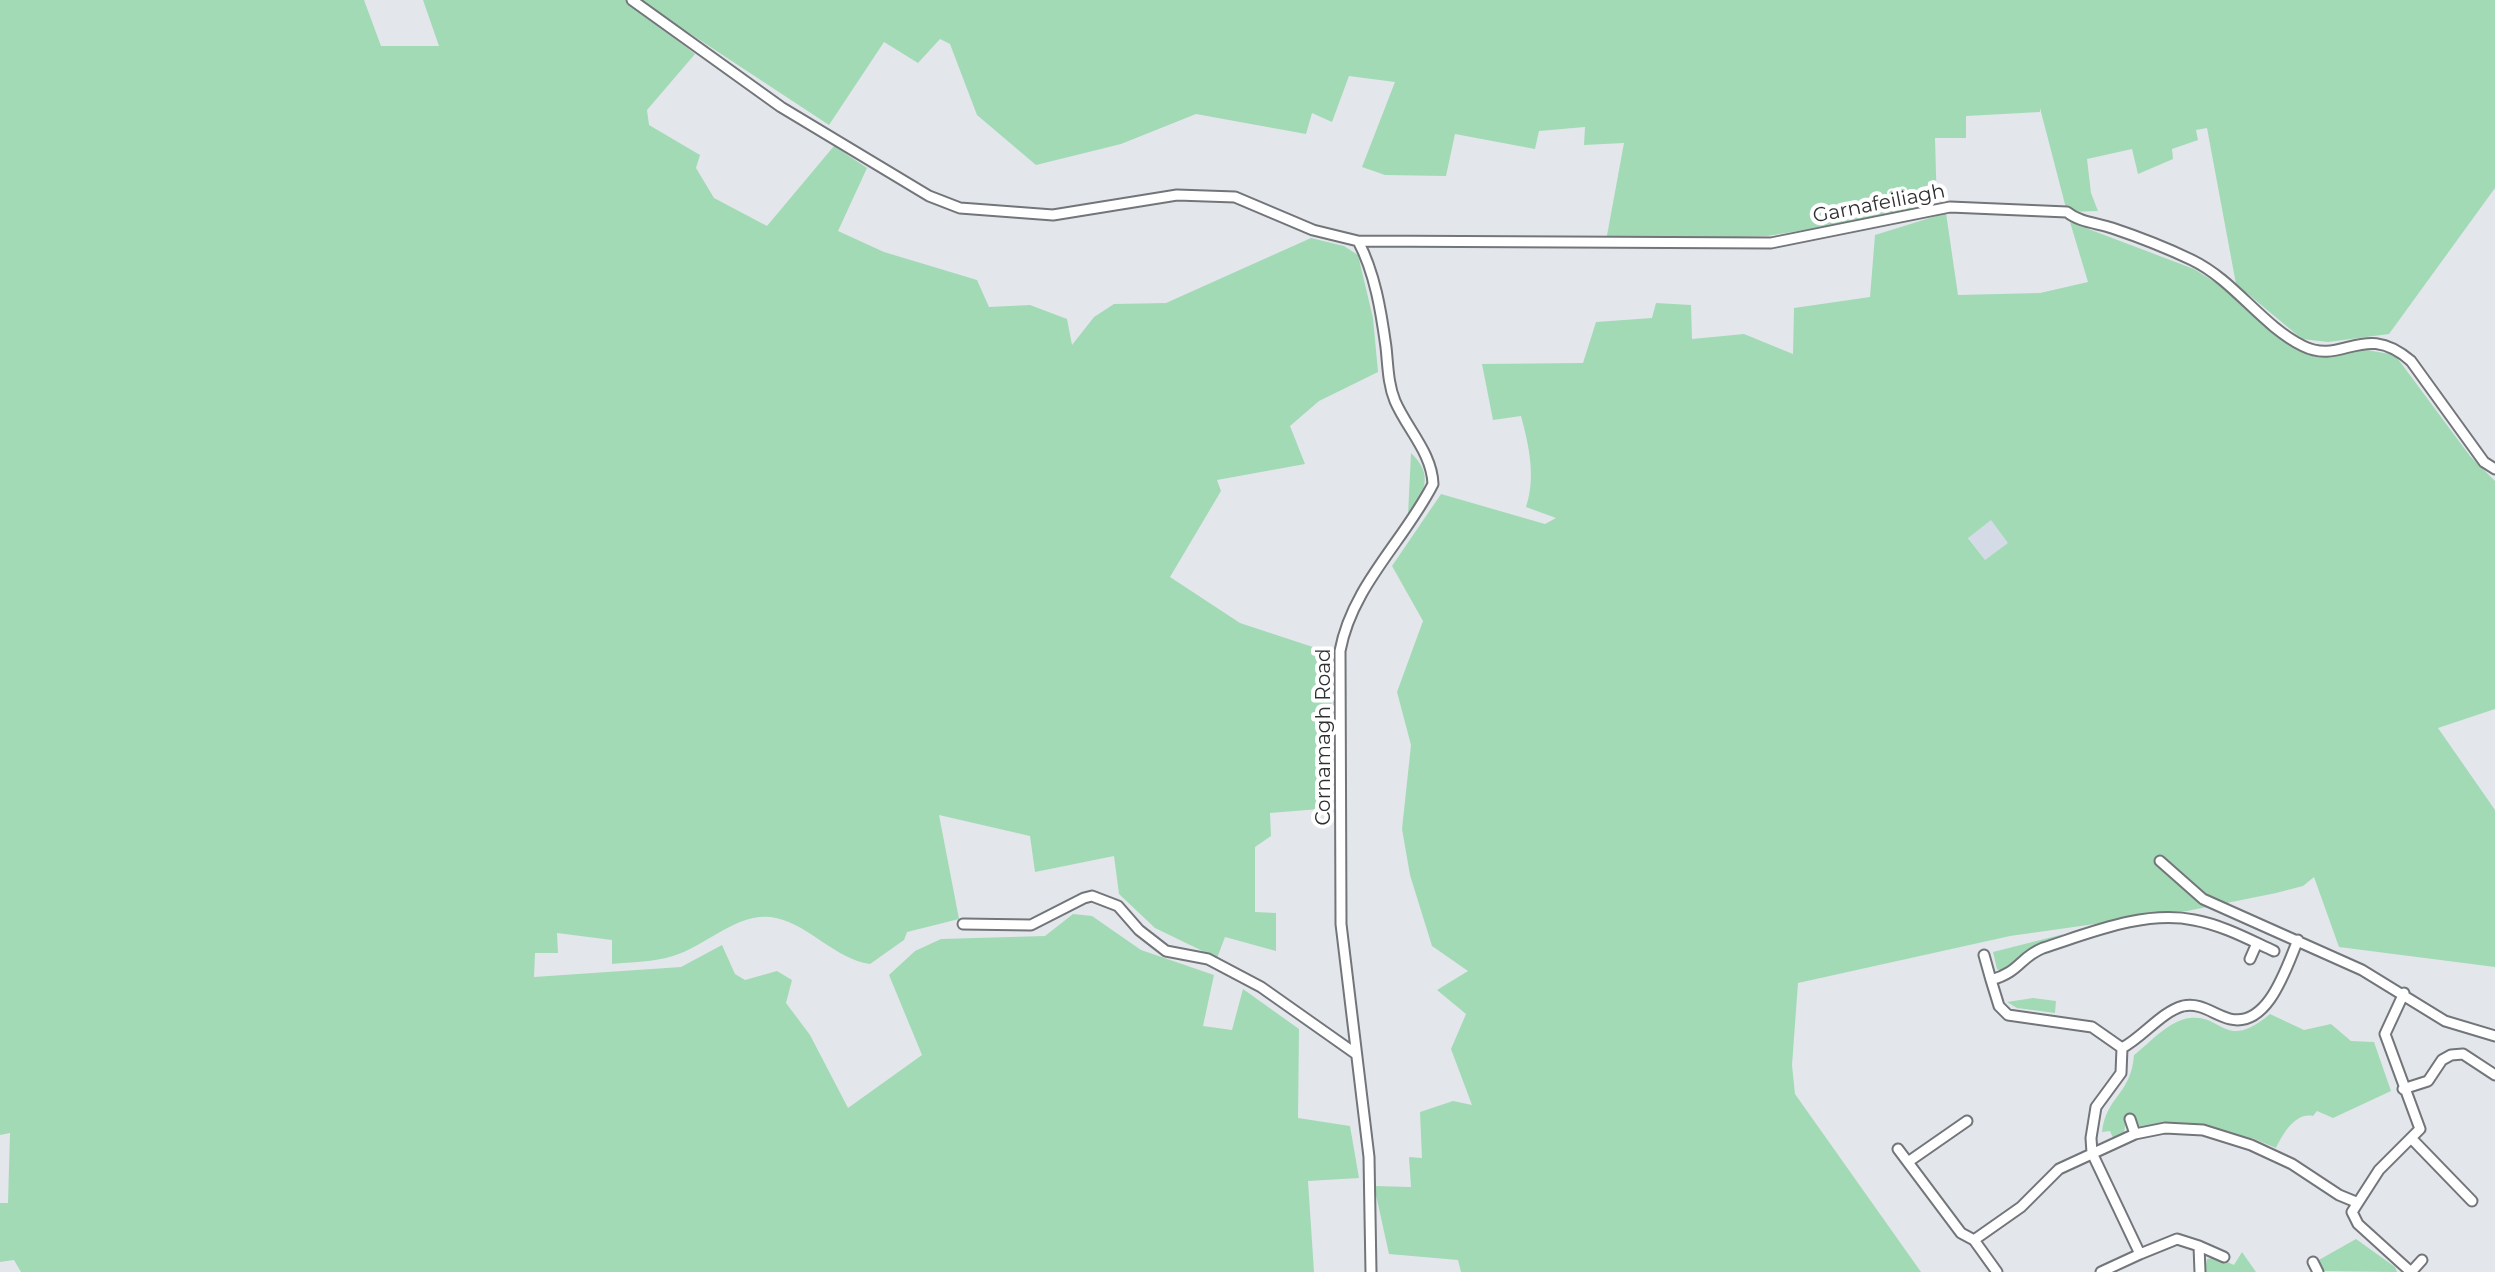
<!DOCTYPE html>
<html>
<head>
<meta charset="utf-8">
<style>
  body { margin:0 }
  canvas { display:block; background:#e3e6eb }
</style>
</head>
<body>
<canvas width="2495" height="1272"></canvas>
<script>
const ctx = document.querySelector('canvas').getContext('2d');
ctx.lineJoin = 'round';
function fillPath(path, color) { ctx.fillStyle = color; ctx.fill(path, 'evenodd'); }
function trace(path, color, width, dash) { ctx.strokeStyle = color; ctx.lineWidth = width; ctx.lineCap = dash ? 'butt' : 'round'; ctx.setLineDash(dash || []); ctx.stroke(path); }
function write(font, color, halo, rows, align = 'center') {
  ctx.font = font + ' Montserrat,sans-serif'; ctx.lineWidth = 8; ctx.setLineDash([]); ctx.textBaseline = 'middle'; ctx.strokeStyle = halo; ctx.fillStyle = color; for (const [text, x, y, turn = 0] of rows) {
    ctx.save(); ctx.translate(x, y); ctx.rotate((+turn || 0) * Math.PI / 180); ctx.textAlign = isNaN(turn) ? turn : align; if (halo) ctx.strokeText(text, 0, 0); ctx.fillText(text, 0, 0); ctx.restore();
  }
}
fillPath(new Path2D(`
  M1991,519L2009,543L1985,560L1968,537Z`), '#d4dbe6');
fillPath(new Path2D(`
  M0,0H364L381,46H439L423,0H625L695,54L647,110L649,125L700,155L696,168L714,198L767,226L834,146L867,168L838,231L884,252L977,280L989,307L1030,305L1067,319L1072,345L1094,317L1114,304L1166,303L1311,238L1344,246L1358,255L1373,318L1378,372L1319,401L1290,426L1305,464L1217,480L1221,491L1170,577L1240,623L1331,653L1332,808L1270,813L1271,836L1255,847V912L1276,913V951L1225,937L1217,958L1155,928L1119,894L1114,856L1035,872L1030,836L939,815L959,919L907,932L904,940L870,964C835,959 811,926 776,918C739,910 707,946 673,956C654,962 631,962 612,964V940L557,933L558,953H535L534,977L681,967L722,945L735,974L745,980L777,971L792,980L786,1003L810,1035L848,1108L922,1055L889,975L915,951L941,939L1045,936L1073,914L1092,916L1141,950L1214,975L1203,1026L1232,1030L1243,989L1299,1029L1298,1118L1350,1126L1359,1178L1308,1181L1314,1272H21L14,1260L0,1262V1203H8L10,1133L0,1135Z
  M639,0H2495V188L2389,334L2328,342L2302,339L2236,284L2207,128L2196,130L2198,140L2172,149L2173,159L2138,174L2132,149L2087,159L2091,193L2098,211L2067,212L2040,108V112L1966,116V138H1935L1937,209L1767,236L1606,241L1624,143L1584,145L1585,127L1539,131L1535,149L1455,134L1446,176L1385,175L1362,167L1395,82L1349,76L1332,122L1312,113L1306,134L1196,114L1121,144L1036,165L977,115L950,44L940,39L918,63L884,42L829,125Z
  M1946,213L1958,295L2040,293L2088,282L2070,222L2194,269L2221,286L2304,353L2367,350L2395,355L2470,456L2495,481V709L2438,728L2495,810V967L2339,947L2314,877L2303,886L2276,893L2187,911L2010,936L1798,983L1792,1065L1795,1094L1921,1272H1461L1458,1260L1389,1254L1374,1186L1411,1187L1409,1157L1422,1158L1420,1112L1453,1101L1472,1105L1451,1049L1466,1014L1437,990L1468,971L1432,946L1410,875L1402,829L1411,745L1397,692L1423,621L1392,566L1441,494L1545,524L1556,518L1526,507C1536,477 1529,446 1521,416L1493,420L1482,364L1583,363L1596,322L1652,318L1656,303L1691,305L1692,339L1744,334L1793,354L1794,308L1870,297L1875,235ZM1991,520L2008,543L1985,560L1968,538Z
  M1411,453C1434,475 1425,492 1408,515Z
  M2064,934L2026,951L2004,972L1997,969L1993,952Z
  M2033,998L2056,1001L2055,1013L2017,1008L2007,1002Z
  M2270,1014L2304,1030L2331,1024L2351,1041L2374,1042L2391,1091L2333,1118L2317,1111L2313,1116C2296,1112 2283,1133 2276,1148L2252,1138L2250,1140L2194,1124L2140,1127L2134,1117L2126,1120L2124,1133L2113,1138L2110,1131L2102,1132C2106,1096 2131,1095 2134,1055C2150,1043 2169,1020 2190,1018C2223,1014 2225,1052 2270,1014Z
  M2356,1239L2395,1267L2397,1272L2323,1271L2317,1261Z
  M2242,1252L2256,1272H2204L2207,1259L2216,1257L2234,1265Z`), '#a3dab6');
const minor = new Path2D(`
  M632,0L781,107L929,196L960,208L1053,215L1177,195L1235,197L1313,230L1358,241L1771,243L1950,207L2067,212C2079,222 2097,223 2112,228C2139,237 2167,248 2192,260C2235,281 2261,325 2303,346C2343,366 2364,320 2411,361L2484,462L2495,469
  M1358,241C1375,273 1381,311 1386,347C1388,366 1388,384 1395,401C1407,429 1432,453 1433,484C1404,541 1352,586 1340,651L1341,924L1369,1157L1371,1272
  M2160,861L2203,899L2362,970L2445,1021L2495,1036
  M963,924L1031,925L1084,898L1092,896L1118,906L1139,930L1166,951L1208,959L1261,987L1356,1054
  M2274,951C2248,939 2222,925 2194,920C2144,910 2090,933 2043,948C2020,957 2020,972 1991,980L1999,1006L2008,1015L2092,1027L2122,1048C2143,1037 2161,1012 2183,1006C2201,1002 2214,1015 2230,1019C2269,1028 2287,965 2298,940
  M1984,955L1991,980
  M2250,959L2257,943
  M2404,993L2385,1034L2420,1129L2379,1170L2352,1212L2358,1224L2411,1272
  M2122,1048L2121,1073L2096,1107L2091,1138L2092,1153L2140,1254L2177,1239L2199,1246L2200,1272
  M2403,1089L2428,1081L2442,1060L2451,1055L2463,1054L2495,1075
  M2130,1119L2135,1134
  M2411,1138L2472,1201
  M1898,1149L1961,1233L1974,1240
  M1908,1162L1967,1121
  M2199,1246L2224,1257
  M2313,1262L2318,1272
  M2412,1271L2422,1260
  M1997,1272L1974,1240L2021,1207L2059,1169L2135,1134L2165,1128L2203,1130L2251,1145L2292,1164L2339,1195L2356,1202
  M2101,1272L2140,1254`);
trace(minor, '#727579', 13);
trace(minor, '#fff', 9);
write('20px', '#2f3032', '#fff', [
  ["Garnafeiliagh",1879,204,-11],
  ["Cornamagh Road",1324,737,-90]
]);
</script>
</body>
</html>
